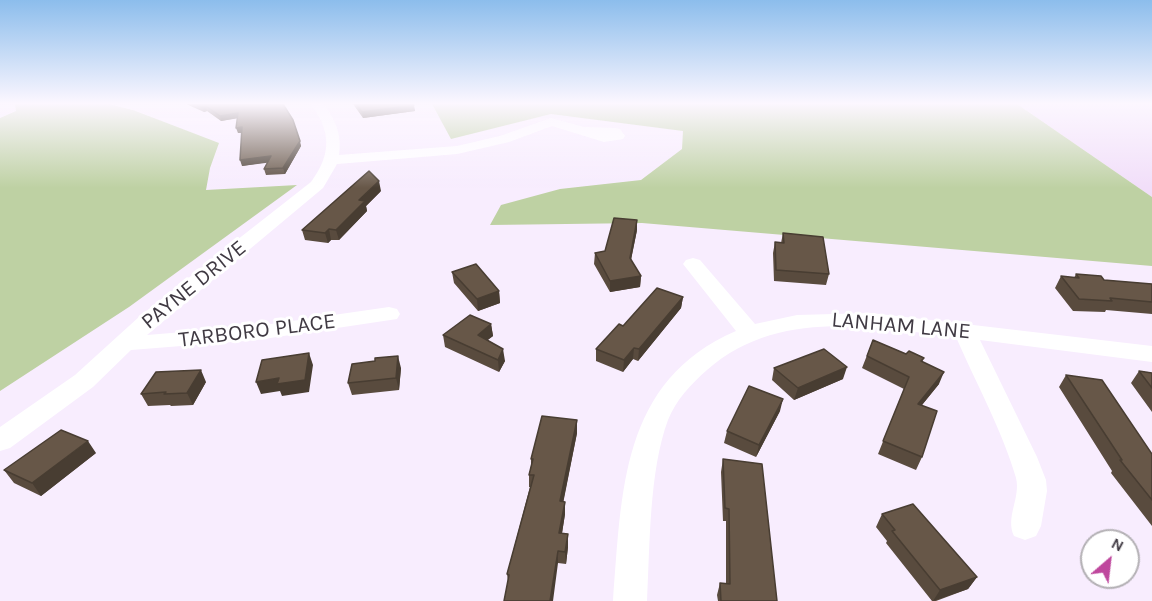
<!DOCTYPE html>
<html>
<head>
<meta charset="utf-8">
<style>
  body { margin:0 }
  #map { position:relative; width:1152px; height:601px; overflow:hidden; background:#f8edfe; font-family:Karla,sans-serif }
  canvas { display:block }
  .north { position:absolute; left:1080px; top:529px; width:60px; height:60px; box-sizing:border-box; background:#fff; border:2px solid #b3b0b4; border-radius:50%; rotate:28deg; font-size:16px; font-weight:700; line-height:24px; text-align:center; color:#403a43 }
  .north::after { content:''; display:block; margin:auto; width:21px; height:27px; background:#bf479d; clip-path:polygon(50% 0,100% 100%,50% 72%,0 100%) }
</style>
</head>
<body>
<div id="map">
<canvas width="1152" height="601"></canvas>
<div class="north">N</div>
</div>
<script>
const ctx = document.querySelector('canvas').getContext('2d');
ctx.lineJoin = 'round';
function fillPath(path, color) { ctx.fillStyle = color; ctx.fill(path, 'evenodd'); }
function trace(path, color, width, dash) { ctx.strokeStyle = color; ctx.lineWidth = width; ctx.lineCap = dash ? 'butt' : 'round'; ctx.setLineDash(dash || []); ctx.stroke(path); }
function write(font, color, halo, rows, align = 'center') {
  ctx.font = font + ' Karla,sans-serif'; ctx.lineWidth = 6; ctx.setLineDash([]); ctx.textBaseline = 'middle'; ctx.strokeStyle = halo; ctx.fillStyle = color; for (const [text, x, y, turn = 0] of rows) {
    ctx.save(); ctx.translate(x, y); ctx.rotate((+turn || 0) * Math.PI / 180); ctx.textAlign = isNaN(turn) ? turn : align; if (halo) ctx.strokeText(text, 0, 0); ctx.fillText(text, 0, 0); ctx.restore();
  }
}
fillPath(new Path2D(`
  M1017,104H1152V197Z`), '#f1def9');
fillPath(new Path2D(`
  M15,104H109L133,110L219,143L210,168L206,190L297,185L129,307L0,391V118L16,111Z
  M432,104H1017L1152,197V266L642,223L490,225L501,205L560,189L641,180L682,149L683,131L551,114L451,139Z`), '#bed1a3');
fillPath(new Path2D(`
  M311,104H323C336,120 342,135 339,155L457,146L500,136L551,118L584,127L615,128L620,129L625,136L623,139L604,142L552,126L509,142L457,154L337,164L323,188L147,335L257,326L389,307L397,309L400,314L397,319L257,340L131,350L93,387L10,448L0,451V427L75,375L140,316L311,182C332,154 331,131 311,104Z
  M693,258L700,260L755,324L797,315L871,313L1152,346V362L980,340L1037,457L1046,480L1047,491L1041,526L1036,536L1025,540L1014,536C1005,517 1021,498 1016,478C1003,432 975,381 956,337C872,327 777,308 707,370C691,384 676,400 668,420C649,471 650,546 647,601H613C622,492 620,381 736,331L683,264L686,260Z`), '#fff');
fillPath(new Path2D(`
  M186,104H283L301,146L285,174L266,175L264,169L268,162L242,166V133H238L237,118L221,121L207,111L204,112Z
  M353,104H413L415,111L363,118Z
  M381,191L366,206L367,211L339,240H331L328,243L305,240L302,230Z
  M637,230L631,260L641,276L640,287L610,292L594,264L595,253L605,251Z
  M783,233L829,274L826,285L774,281L773,253L775,242L781,243Z
  M452,272L499,291L500,303L478,311L454,283Z
  M1076,274L1104,280L1152,284V314L1106,310L1105,312L1073,311L1055,288L1061,276L1074,278Z
  M683,297L681,308L638,361L633,359L623,372L596,361V349L623,326Z
  M491,324L493,336L487,340L505,361L499,372L445,347L443,335Z
  M873,340L906,354L924,358L922,362L939,384L922,405V457L916,470L878,454L904,389L862,368Z
  M375,361L401,368L399,390L352,395L348,383Z
  M774,368L843,379L794,400L772,380Z
  M1139,371L1152,373V412L1131,383Z
  M1066,375L1152,454V526L1111,473L1112,471L1059,387Z
  M206,382L193,405L171,406L170,405L148,406L141,394Z
  M780,411L756,457L724,443L727,431Z
  M577,420V433L563,502H565V514L562,533L568,547L566,564L558,563L508,581L507,574L530,487H529V475L531,466V459Z
  M96,453L41,496L14,483L4,470Z
  M723,459L777,601H718L717,595L720,583L726,584V521H723L721,472Z
  M882,514L977,577L968,589L936,601H932L886,543L887,541L876,527Z`), '#594b3e');
fillPath(new Path2D(`
  M414,105L415,111L363,118L362,112Z
  M206,106L207,111L204,112L202,107Z
  M238,113L239,118L221,121L220,116Z
  M242,127L244,132L238,133L236,128Z
  M300,141L301,146L285,174L283,168Z
  M271,156L273,162L242,166L240,160Z
  M379,181L381,191L366,206L367,211L339,240L336,230L359,200Z
  M637,220V230L629,269L630,258Z
  M329,229L331,240L328,243L325,233Z
  M641,276L640,287L610,292V281Z
  M499,291L500,303L478,311L477,299Z
  M683,297L681,308L638,361L639,349Z
  M491,324L493,336L479,347L478,335Z
  M634,348L633,359L623,372L624,360Z
  M503,349L505,361L499,372L498,360Z
  M309,353L313,365L309,392L282,396L280,391L261,394L256,382L279,378Z
  M398,356L401,368L399,390L396,378Z
  M847,367L843,379L794,400L798,388Z
  M201,370L206,382L193,405L187,393Z
  M944,372L939,384L913,416L918,404Z
  M783,399L780,411L756,457L759,445Z
  M577,420V433L561,514L560,501Z
  M88,441L96,453L41,496L32,483Z
  M565,502V514L560,546L559,533Z
  M568,534V547L566,564L565,552Z
  M558,551V563L553,601H550Z
  M977,577L968,589L933,601L940,590Z`), '#483d32');
const building = new Path2D(`
  M195,104H283L293,120L300,141L283,168L264,169L271,156L240,160L242,127L236,128L238,113L220,116L206,106L202,107Z
  M356,104H413L414,105L362,112Z
  M369,171L379,181L359,200L365,201L336,230L329,229L325,233L302,230Z
  M614,218L637,220L630,258L641,276L610,281L595,253L605,251Z
  M783,233L823,237L829,274L776,270L775,242L784,243Z
  M476,264L499,291L477,299L452,272Z
  M1076,274L1101,276L1104,280L1152,284V302L1110,298L1112,301L1079,299L1061,276L1079,278Z
  M657,288L683,297L639,349L634,348L624,360L596,349L619,324L623,326Z
  M470,315L491,324L478,335L503,349L498,360L443,335Z
  M873,340L906,354L909,351L924,358L921,361L944,372L918,404L937,411L922,457L883,441L909,377L867,356Z
  M824,349L847,367L798,388L774,368Z
  M309,353L305,380L277,384L279,378L256,382L262,360Z
  M398,356L396,378L348,383L352,364L375,361V358Z
  M201,370L187,393L164,394L166,392L141,394L156,372Z
  M1139,371L1152,373V388Z
  M1066,375L1102,380L1152,454V500L1120,460H1122Z
  M749,386L783,399L759,445L727,431Z
  M542,416L577,420L560,501L565,502L559,533L568,534L565,552L558,551L550,601H504L509,575L507,574L534,475H529L533,459H531Z
  M61,430L88,441L32,483L4,470Z
  M723,459L762,464L777,601H721L720,583L730,584L729,509L725,508Z
  M913,504L977,577L940,590L892,531L895,530L882,514Z`);
fillPath(building, '#675748');
trace(building, '#483d32', 1.5);
const sky = ctx.createLinearGradient(0, 0, 0, 188);
sky.addColorStop(0, '#8cbdec');
sky.addColorStop(0.55, '#fcf7ff');
sky.addColorStop(1, '#fcf7ff00');
ctx.fillStyle = sky;
ctx.fillRect(0, 0, 1152, 188);
write('22px', '#403a43', '#fff', [
  ["PAYNE DRIVE",194,285,-39],
  ["LANHAM LANE",901,326,5],
  ["TARBORO PLACE",257,331,-7]
]);
</script>
</body>
</html>
